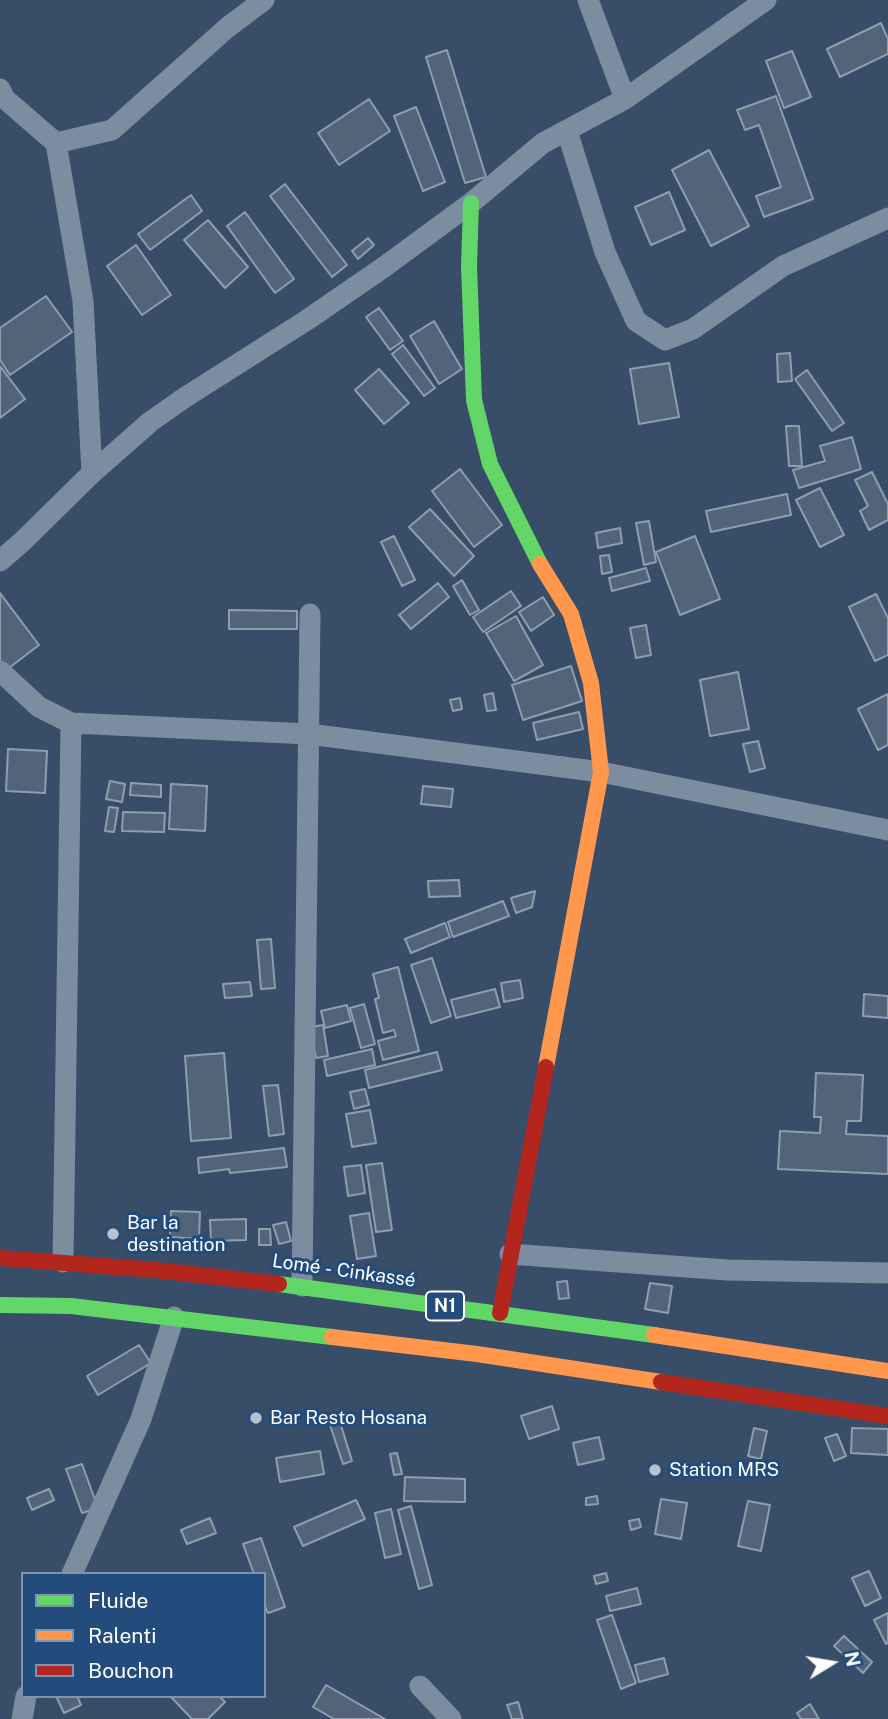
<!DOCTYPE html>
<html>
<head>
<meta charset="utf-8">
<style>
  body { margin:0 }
  #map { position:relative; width:888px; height:1719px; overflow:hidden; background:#374d68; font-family:"Public Sans",sans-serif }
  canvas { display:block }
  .legend { position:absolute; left:21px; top:1572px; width:245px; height:126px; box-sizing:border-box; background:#234c7c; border:2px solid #7b94b0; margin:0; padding:9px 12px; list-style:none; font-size:21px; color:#fff }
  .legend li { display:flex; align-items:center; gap:14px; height:35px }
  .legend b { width:35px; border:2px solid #7b94b0 }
  .north { position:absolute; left:797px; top:1628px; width:70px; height:70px; -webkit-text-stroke:5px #234c7c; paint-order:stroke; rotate:79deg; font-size:19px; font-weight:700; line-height:28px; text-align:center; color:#fff }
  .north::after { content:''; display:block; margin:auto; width:24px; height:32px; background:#fff; clip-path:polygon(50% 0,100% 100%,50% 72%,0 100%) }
</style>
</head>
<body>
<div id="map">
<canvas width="888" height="1719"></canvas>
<ul class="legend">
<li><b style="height:9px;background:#63d668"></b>Fluide</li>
<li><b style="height:9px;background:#ff974d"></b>Ralenti</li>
<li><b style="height:9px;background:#b3261e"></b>Bouchon</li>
</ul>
<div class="north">N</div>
</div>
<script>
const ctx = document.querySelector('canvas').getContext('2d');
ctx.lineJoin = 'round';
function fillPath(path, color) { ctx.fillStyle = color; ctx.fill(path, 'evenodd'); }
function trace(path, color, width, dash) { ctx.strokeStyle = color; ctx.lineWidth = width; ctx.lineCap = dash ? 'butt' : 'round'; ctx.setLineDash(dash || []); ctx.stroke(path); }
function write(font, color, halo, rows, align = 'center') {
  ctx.font = font + ' "Public Sans",sans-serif'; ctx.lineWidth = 6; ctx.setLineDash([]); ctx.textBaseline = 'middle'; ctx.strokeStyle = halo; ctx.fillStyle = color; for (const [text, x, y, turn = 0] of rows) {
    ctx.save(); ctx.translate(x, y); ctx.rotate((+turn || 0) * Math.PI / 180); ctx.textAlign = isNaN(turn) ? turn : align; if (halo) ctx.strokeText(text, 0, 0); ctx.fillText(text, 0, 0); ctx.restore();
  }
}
const building = new Path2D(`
  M881,23L888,39V54L840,77L827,49Z
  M447,50L486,177L465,183L426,57Z
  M792,51L811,97L784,108L766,61Z
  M776,96L813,199L764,217L756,196L781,187L759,125L745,130L737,110Z
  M369,99L390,131L339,165L318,133Z
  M416,107L445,182L423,191L394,116Z
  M709,150L749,226L711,246L672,170Z
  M285,184L347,265L332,277L270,196Z
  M669,192L685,230L651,245L635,207Z
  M191,195L202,211L150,250L138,234Z
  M245,212L294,279L275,293L227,226Z
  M208,220L248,267L225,288L184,240Z
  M368,238L374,245L358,259L352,251Z
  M136,245L171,295L142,315L107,266Z
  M46,296L72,332L10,375L0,360V328Z
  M379,308L403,341L390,350L366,317Z
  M434,321L462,369L439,384L410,336Z
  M403,345L435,388L424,396L392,354Z
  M790,353L792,381L778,382L777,354Z
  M669,363L679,417L639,424L630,369Z
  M0,366L25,399L0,418Z
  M379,369L409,403L384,424L355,390Z
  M807,370L844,423L832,431L795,379Z
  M786,426H799L802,466H789Z
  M852,437L861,469L799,488L793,470L825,461L820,446Z
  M460,469L502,525L474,547L432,491Z
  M872,472L888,504V520L869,530L860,511L868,506L855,480Z
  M820,488L844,535L820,547L796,500Z
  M787,494L791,515L711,532L706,511Z
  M430,509L474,556L454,576L409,527Z
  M649,521L656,562L644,565L636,523Z
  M620,528L622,543L598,548L596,533Z
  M394,536L415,580L402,586L381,542Z
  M695,536L720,599L680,615L656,552Z
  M609,555L612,572L602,574L600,556Z
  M646,568L650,581L612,591L609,578Z
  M462,580L479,610L470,615L453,586Z
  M438,583L449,597L411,629L399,615Z
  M511,591L521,606L483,632L473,617Z
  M0,593L39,645L5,671L0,664Z
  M876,594L888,618V655L875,661L849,607Z
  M543,597L554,615L531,631L519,612Z
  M229,610L297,611V629H229Z
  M516,616L543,665L514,681L486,633Z
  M646,625L651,655L636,658L630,628Z
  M571,666L582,701L523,720L512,685Z
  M738,672L749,729L710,736L700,680Z
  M493,693L496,710L487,711L484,695Z
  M888,694V745L878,750L858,709Z
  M460,698L462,709L453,711L450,700Z
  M579,712L583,729L537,740L533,723Z
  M758,741L765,768L750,772L743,744Z
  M8,749L47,751L45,793L6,791Z
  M110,781L125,784L122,802L106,799Z
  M131,783L161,785V797L130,795Z
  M171,784L207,786L205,831L169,829Z
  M423,786L453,789L451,807L421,804Z
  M109,807L118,808L114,832L105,831Z
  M123,812L165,813L164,832L122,831Z
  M459,880L460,896L429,897L428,881Z
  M535,891L532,907L516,913L511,898Z
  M503,901L509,916L453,937L448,922Z
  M445,923L450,937L411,953L405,939Z
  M271,939L275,988L261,989L257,940Z
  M432,958L451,1016L431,1023L411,965Z
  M398,967L419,1051L383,1060L378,1041L396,1036L394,1030L383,1033L375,999L379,998L373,974Z
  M520,980L523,998L504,1002L501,983Z
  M250,982L252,996L225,998L223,984Z
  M495,989L500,1007L456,1018L451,1000Z
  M864,994L888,996V1018L863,1016Z
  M364,1004L375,1044L361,1048L350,1008Z
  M347,1005L351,1021L325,1028L321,1011Z
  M323,1025L328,1056L316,1058L310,1027Z
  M372,1049L375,1065L327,1076L324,1060Z
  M437,1052L442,1070L369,1088L365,1070Z
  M224,1053L231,1138L191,1141L185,1056Z
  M816,1073L863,1075L861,1121H847L846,1134L888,1136V1174L778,1169L780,1131L820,1133L821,1117H814Z
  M278,1085L284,1134L269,1136L263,1086Z
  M365,1089L369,1105L354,1109L350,1092Z
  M370,1110L376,1143L352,1147L346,1114Z
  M284,1148L287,1167L230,1173L229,1169L199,1173L198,1158Z
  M382,1163L392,1230L376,1232L366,1165Z
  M361,1165L365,1193L348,1196L344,1167Z
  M171,1211L200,1212L199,1239L170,1237Z
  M369,1213L376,1256L357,1259L350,1216Z
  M246,1219V1240L211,1241L210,1220Z
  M286,1222L291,1241L279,1244L273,1225Z
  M259,1229H270L271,1245H259Z
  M567,1281L569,1298L559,1299L557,1282Z
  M650,1283L672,1286L668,1313L645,1309Z
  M139,1345L151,1363L98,1395L87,1376Z
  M552,1406L559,1429L529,1439L521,1416Z
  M340,1422L352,1461L343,1464L330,1425Z
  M754,1428L767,1431L761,1459L748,1456Z
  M852,1428L888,1429V1455L851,1453Z
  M837,1434L846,1456L834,1461L825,1438Z
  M599,1437L604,1459L578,1465L573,1443Z
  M320,1451L324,1474L280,1482L276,1458Z
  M397,1453L402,1474L394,1475L390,1454Z
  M82,1464L98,1508L82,1513L66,1469Z
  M405,1477L465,1479V1502L404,1501Z
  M49,1489L54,1500L32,1510L27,1498Z
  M597,1496L598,1504L586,1505V1498Z
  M661,1499L687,1503L681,1539L655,1534Z
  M356,1500L365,1519L303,1546L294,1527Z
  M748,1501L770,1505L761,1551L738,1546Z
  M411,1506L432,1585L419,1589L398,1510Z
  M391,1509L401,1554L385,1558L375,1513Z
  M210,1518L216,1533L187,1544L181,1530Z
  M639,1519L641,1527L631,1530L629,1521Z
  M261,1538L285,1607L268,1613L264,1604V1574H254L243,1544Z
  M869,1571L881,1598L865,1606L852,1578Z
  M606,1573L608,1581L596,1584L594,1576Z
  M637,1588L641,1604L610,1611L606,1596Z
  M888,1613V1643L886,1644L874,1620Z
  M612,1615L636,1683L621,1689L597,1620Z
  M844,1636L872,1662L863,1673L834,1646Z
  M664,1658L668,1674L639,1682L635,1665Z
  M326,1685L385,1719H334L313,1707Z
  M56,1696H77L81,1705L64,1713Z
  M170,1696H219L225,1702L208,1719H192Z
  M518,1702L523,1719H512L507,1705Z
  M810,1704L819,1719H801L797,1713Z`);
fillPath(building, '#52647a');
trace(building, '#909dad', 2);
trace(new Path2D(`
  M588,0L625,99
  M0,89L5,99L56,143L83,301L92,473
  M567,131L605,252L636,321L665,340L693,329L783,266L888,218
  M56,143L112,130L228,27L264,0
  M0,561L24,540L92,473L150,422L184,398L307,320L384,267L471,203L543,143L625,99L766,0
  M0,671L39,707L71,723L63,1262
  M71,723L309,734L601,772L888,830
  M510,1254L727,1270L888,1273
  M302,1286L310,614
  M72,1574L141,1419L174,1317
  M420,1686L451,1719
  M22,1719L26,1696`), '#7c8d9f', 21);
trace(new Path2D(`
  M471,203L469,266L474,400L490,464L540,564
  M279,1284L654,1335
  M0,1305L71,1306L332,1337`), '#63d668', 16);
trace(new Path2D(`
  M540,564L571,614L591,683L601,772L546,1067
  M654,1335L888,1371
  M332,1337L477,1354L661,1382`), '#ff974d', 16);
trace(new Path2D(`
  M0,1258L155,1270L279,1284
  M500,1313L546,1067
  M661,1382L888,1416`), '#b3261e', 16);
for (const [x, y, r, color] of [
  [113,1234,7,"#b9c1ca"],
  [256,1418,7,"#b9c1ca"],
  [655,1470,7,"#b9c1ca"]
]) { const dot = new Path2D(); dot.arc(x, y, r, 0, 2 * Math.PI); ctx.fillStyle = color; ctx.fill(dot); trace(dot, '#234c7c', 2.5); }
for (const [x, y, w] of [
  [445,1306,38]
]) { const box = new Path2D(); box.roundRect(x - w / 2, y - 14.5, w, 29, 5); ctx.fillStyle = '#234c7c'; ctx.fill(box); trace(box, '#fff', 2); }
write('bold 18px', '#fff', null, [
  ["N1",445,1306]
]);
write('19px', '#fff', '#234c7c', [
  ["Bar la",127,1223],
  ["destination",127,1245],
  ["Bar Resto Hosana",270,1418],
  ["Station MRS",669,1470]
], 'left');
write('19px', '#fff', '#234c7c', [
  ["Lomé - Cinkassé",344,1271,8]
]);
</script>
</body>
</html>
